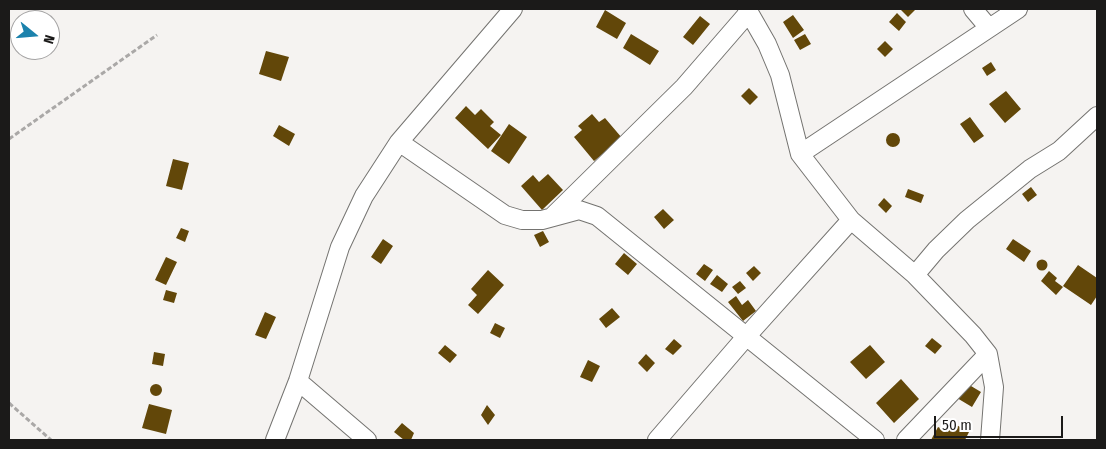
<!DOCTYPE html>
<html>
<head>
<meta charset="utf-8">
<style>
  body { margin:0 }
  #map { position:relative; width:1106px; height:449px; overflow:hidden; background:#f5f3f1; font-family:"Fira Sans Condensed",sans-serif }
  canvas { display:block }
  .frame { position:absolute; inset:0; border:10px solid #1b1a19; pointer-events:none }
  .north { position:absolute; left:10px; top:10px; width:50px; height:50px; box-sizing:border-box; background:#fff; border:1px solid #a4a3a3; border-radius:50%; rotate:107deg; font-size:14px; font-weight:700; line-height:20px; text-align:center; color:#1b1a19 }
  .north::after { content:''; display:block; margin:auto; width:18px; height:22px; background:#1c82ac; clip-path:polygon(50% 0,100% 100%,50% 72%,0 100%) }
  .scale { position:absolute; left:934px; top:416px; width:129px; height:22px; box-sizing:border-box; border:2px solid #1b1a19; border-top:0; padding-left:6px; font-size:15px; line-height:18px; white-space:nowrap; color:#1b1a19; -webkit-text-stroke:4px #fff; paint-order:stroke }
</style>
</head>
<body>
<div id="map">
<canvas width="1106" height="449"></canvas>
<div class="frame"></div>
<div class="north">N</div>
<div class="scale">50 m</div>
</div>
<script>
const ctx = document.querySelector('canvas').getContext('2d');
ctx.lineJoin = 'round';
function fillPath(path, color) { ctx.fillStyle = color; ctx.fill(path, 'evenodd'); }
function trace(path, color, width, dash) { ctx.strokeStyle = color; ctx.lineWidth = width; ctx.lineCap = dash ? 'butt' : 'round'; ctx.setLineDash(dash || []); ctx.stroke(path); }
fillPath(new Path2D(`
  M900,9H916L908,17Z
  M605,10L626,23L617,39L596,27Z
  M897,13L906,22L899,31L889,22Z
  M793,15L804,30L793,38L783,22Z
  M700,16L710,24L693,45L683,37Z
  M631,34L659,51L650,65L623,48Z
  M805,34L811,44L800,50L794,40Z
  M885,41L893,49L885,57L877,49Z
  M266,51L289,57L281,81L259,74Z
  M991,62L996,70L987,76L982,68Z
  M749,88L758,97L750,105L741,96Z
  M1006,91L1021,109L1005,123L989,104Z
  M466,106L475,115L481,109L494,122L490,126L501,135L488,149L455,118Z
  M592,114L599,122L605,118L622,138L594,161L574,137L582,130L578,126Z
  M970,117L984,136L974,143L960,124Z
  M509,124L527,137L509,164L491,151Z
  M279,125L295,134L289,146L273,136Z
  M886 140a7 7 0 1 1 14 0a7 7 0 1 1-14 0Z
  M173,159L189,163L182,190L166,186Z
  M548,174L563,190L542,210L521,186L533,175L539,182Z
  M1031,187L1037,195L1028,202L1022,194Z
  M908,189L924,195L921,203L905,197Z
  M884,198L892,206L886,213L878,205Z
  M663,209L674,220L664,229L654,217Z
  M181,228L189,231L185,242L176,238Z
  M543,231L549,242L540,247L534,235Z
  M383,239L393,246L381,264L371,257Z
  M1013,239L1031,251L1024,262L1006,249Z
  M624,253L637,264L628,275L615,264Z
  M166,257L177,262L166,285L155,280Z
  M1036.5 265a5.5 5.5 0 1 1 11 0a5.5 5.5 0 1 1-11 0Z
  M704,264L713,270L705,281L696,274Z
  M1078,265L1097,278V296L1091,305L1063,286Z
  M754,266L761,273L753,281L746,273Z
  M488,270L504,285L478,314L468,305L477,295L471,289Z
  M1049,271L1057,278L1055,281L1063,287L1056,295L1041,281Z
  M717,275L728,284L722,292L710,284Z
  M740,281L746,288L738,294L732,287Z
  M166,290L177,293L174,303L163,300Z
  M736,296L742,305L748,300L756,311L743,321L728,302Z
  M612,308L620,317L606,328L599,319Z
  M265,312L276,317L266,339L255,335Z
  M495,323L505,328L500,338L490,333Z
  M932,338L942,346L935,354L925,346Z
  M674,339L682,346L673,355L665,349Z
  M445,345L457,355L450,363L438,353Z
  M870,345L885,362L866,379L850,362Z
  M154,352L165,354L163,366L152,364Z
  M646,354L655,363L647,372L638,363Z
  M588,360L600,366L592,382L580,377Z
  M901,379L919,399L894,423L876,403Z
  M966,383L981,392L972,407L957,398Z
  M150 390a6 6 0 1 1 12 0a6 6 0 1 1-12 0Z
  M149,404L172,410L166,434L142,428Z
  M487,405L495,415L488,425L481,415Z
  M402,423L414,433L411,440H404L394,432Z
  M953,423L969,432L965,440H931L938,427L948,432Z`), '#624709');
const minor = new Path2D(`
  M747,9L767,44L780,75L800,154L851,220L915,275L973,335L988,354L994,387L990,440
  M973,9L989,28
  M399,142L505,215L522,220H542L579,210L597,216L875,440
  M800,154L1018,9
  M552,217L684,87L749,12
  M915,275L936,250L967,220L1030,169L1059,151L1097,116
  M298,381L367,440
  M275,440L298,381L340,247L364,196L399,142L513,9
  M657,440L745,338L851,220
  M906,440L988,354`);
trace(minor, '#747370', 20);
trace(new Path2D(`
  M9,139L157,35
  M9,403L51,440`), '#aaa8a7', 3, [5, 2.5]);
trace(minor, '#fff', 18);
</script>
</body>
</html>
